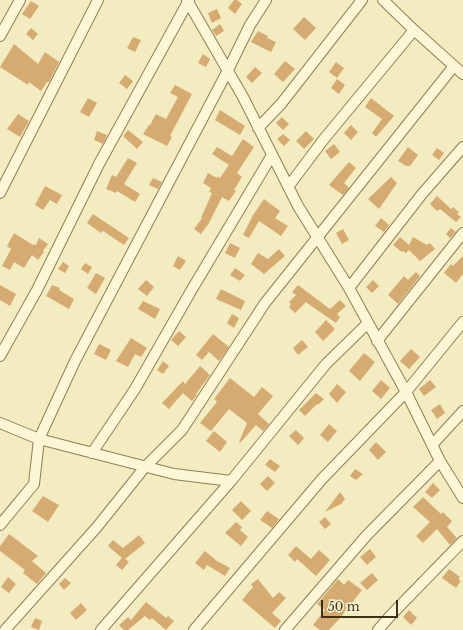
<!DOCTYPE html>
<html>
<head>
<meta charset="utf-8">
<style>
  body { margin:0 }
  #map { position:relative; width:463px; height:630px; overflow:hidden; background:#f3ecc1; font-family:"Libre Baskerville",serif }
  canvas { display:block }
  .scale { position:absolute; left:321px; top:600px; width:77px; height:18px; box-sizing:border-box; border:2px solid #3d311c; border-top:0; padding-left:5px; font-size:12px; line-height:14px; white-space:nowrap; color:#3d311c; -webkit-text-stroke:3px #f9f4d1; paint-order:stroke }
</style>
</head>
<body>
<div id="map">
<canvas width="463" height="630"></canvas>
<div class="scale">50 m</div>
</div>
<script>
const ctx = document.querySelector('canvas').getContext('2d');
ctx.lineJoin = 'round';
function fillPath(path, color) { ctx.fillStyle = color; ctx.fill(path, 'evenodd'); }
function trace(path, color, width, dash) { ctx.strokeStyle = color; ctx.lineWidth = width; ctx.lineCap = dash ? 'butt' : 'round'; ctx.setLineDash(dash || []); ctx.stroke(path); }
fillPath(new Path2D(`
  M234,0H237L242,4L235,14L228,8Z
  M31,1L39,6L30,19L22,14Z
  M217,9L221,18L212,23L208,13Z
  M304,17L316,28L305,40L293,29Z
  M220,24L224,31L216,36L212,30Z
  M31,28L38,34L33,40L26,34Z
  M258,31L268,36L267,38L276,42L271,52L251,42Z
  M133,37L141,40L135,52L127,48Z
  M14,44L38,64L45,52L59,62L49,82H47L41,91L29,82L28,85L0,67Z
  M203,54L210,59L206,67L198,63Z
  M285,61L295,69L283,82L274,74Z
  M336,62L344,68L337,78L329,72Z
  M255,67L262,73L252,83L246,77Z
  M125,75L133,81L127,89L119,83Z
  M337,79L345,85L339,94L331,88Z
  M175,85L192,94L170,136L172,137L167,146L143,134L149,125H150L156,114L166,119L178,97L170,93Z
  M88,98L97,103L89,117L80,112Z
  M371,98L394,116L376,137L372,133L382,119L365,107Z
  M220,110L245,126L240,135L215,120Z
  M18,114L29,121L20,137L7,129Z
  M282,117L289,124L283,130L276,123Z
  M351,125L358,132L351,140L344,133Z
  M128,130L143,142L137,149L123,136Z
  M97,131L107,135L103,144L94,140Z
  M306,131L314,139L304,149L296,141Z
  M283,134L290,140L284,146L277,139Z
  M243,139L254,147L237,173L242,177L234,190L236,191L229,201L222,197L209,223L201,234L194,229L202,218H201L212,193L209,192L211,188L203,183L208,173L217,178L218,176L220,178L229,165L212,154L217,147L232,156Z
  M334,144L340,152L331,159L325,151Z
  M408,147L418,155L410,166H406L398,161Z
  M437,148L444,153L439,160L432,155Z
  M128,158L137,163L124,184L140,194L135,202L117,191L116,193L106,189L112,175L116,177Z
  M349,162L356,168L344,183L349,188L343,195L329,185Z
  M391,177L397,183L379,209L368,199Z
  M153,178L162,182L158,189L149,185Z
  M45,186L62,195L57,204L50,200L43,210L35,205Z
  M437,196L451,209L453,207L459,212L457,214L461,217L456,222L440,209L437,211L430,204Z
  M264,199L280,211L275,218L288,226L281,236L259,221L249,238L243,235L253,215Z
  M93,214L129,238L124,245L103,231L101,233L87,223Z
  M381,218L389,225L384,232L375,226Z
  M451,228L456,232L450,238L446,234Z
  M343,229L349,240L342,244L336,233Z
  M14,233L33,245L34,244L36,245L39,238L48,244L43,251L44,252L38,260L32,255L24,268L14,262L10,270L2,266L11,249L7,246Z
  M400,237L409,245L413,237L427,245L430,243L435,249L420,261L409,250L406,253L403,251L402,252L393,245Z
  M230,243L240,248L235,258L225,253Z
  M279,249L285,256L264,274L251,264L258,253L268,259Z
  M178,256L186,261L180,270L173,266Z
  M463,256V274L456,283L444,273L451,264L453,266Z
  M63,262L69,266L65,273L58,269Z
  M85,263L92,267L88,274L81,269Z
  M235,268L245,275L240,281L230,275Z
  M416,272L420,276L398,304L388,295L404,276L408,280Z
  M96,273L105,278L96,294L87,288Z
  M146,280L154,287L147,296L138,289Z
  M373,280L379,286L372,293L366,287Z
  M0,285L16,294L10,306L0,300Z
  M52,285L60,288L59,290L74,299L69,309L46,296Z
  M298,285L330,309L340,300L346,306L337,314L340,317L336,323L307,303L306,302L295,313L289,307L291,304L289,302L296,295L292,292Z
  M221,289L245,301L241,310L216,299Z
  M143,301L160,309L155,319L138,309Z
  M232,314L239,318L234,328L227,323Z
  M326,320L335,329L323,341L315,332Z
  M179,331L186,337L178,346L171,340Z
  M213,334L229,347L219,361L209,352L202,360L196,355Z
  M131,338L147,348L141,357L135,354L128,367L116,361Z
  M302,340L308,347L298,355L293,348Z
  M99,344L111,350L106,360L94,354Z
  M411,349L420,357L409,369L400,361Z
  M364,353L375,362L360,381L349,371Z
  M163,361L169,366L163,374L157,370Z
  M200,366L210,375L196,394L197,395L192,401L183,393L169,409L162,403L183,381L185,384Z
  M230,378L254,397L262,387L273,396L258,414L269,424L263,431L256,425L240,443L239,442L247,423L229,409L211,431L200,423L217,402L214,399Z
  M381,380L390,388L381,399L372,391Z
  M430,380L436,387L424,396L419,389Z
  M337,384L346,392L337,403L329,394Z
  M316,393L324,399L318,405L317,404L305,416L299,410Z
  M440,404L445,413L437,419L431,410Z
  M329,424L337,431L328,442L320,435Z
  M296,430L304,438L298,445L289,436Z
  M214,431L227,442L220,452L206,441Z
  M376,442L386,452L378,460L369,450Z
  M270,459L280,466L275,472L265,465Z
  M355,469L363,474L356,480L350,476Z
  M268,476L275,483L267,491L260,484Z
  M433,483L440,490L432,498L425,492Z
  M340,492L345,499L341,504L325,512Z
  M43,496L59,505L48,522L32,511Z
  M423,497L441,514L443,512L452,521L447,527L457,538L450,545L437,529L423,543L416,536L430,522L413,507Z
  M241,501L251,511L242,520L232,510Z
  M267,511L279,519L272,528L260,520Z
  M325,517L331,524L325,529L319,522Z
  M236,522L242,527L240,530L248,537L241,546L225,533Z
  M9,534L38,556L32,561L46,573L37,584L23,573L25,570L0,551V546Z
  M139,535L145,543L125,559L129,562L122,570L116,565L122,558L108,546L113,540L123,548Z
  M296,546L311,559L319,550L330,560L316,576L297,559L295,562L288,555Z
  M370,549L376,557L367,565L360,557Z
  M205,551L217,561L230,568L225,576L207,565L204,570L195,563Z
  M449,569L460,577L458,579L461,581L456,588L442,578Z
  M372,573L378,580L367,590L360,583Z
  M8,577L16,584L9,593L1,587Z
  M65,578L71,583L64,590L59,584Z
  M258,579L273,598L279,592L286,598L272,613L281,621L275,628L242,600L253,587L251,584Z
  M338,579L344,585L348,580L362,590L351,604L350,603L342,616L329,630H320L313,625L325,610L317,604Z
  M146,602L166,618L168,616L174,621L166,630L152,618L150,620L145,616L128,630H124L119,625L128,617L131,620Z
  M81,603L87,610L76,620L70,613Z
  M409,610L417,618L411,625L403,617Z
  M35,618L42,621L39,630L31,627Z`), '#d6ab72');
const minor = new Path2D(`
  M187,0L243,97L298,206L349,288L406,392L440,461L463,498
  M383,0L414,30L463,74
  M0,36L20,0
  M258,128L281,104L362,0
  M288,187L324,139L414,30
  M0,193L98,0
  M349,288L422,194L463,147
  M377,341L463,233
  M0,356L37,290L99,164L189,0
  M0,423L39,439L174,474L231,481
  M432,445L463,411
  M92,453L135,389L191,291L272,155
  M0,525L34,484L39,439L75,361L227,72L250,25L266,0
  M5,630L97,527L145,467L182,430L265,303L454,66
  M101,630L231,481L326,364L368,323
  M194,630L322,479L406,392L463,322
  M285,630L367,535L440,461
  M378,630L391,615L463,541`);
trace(minor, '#8f7d56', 12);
trace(minor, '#fdf7d5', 10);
</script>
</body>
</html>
